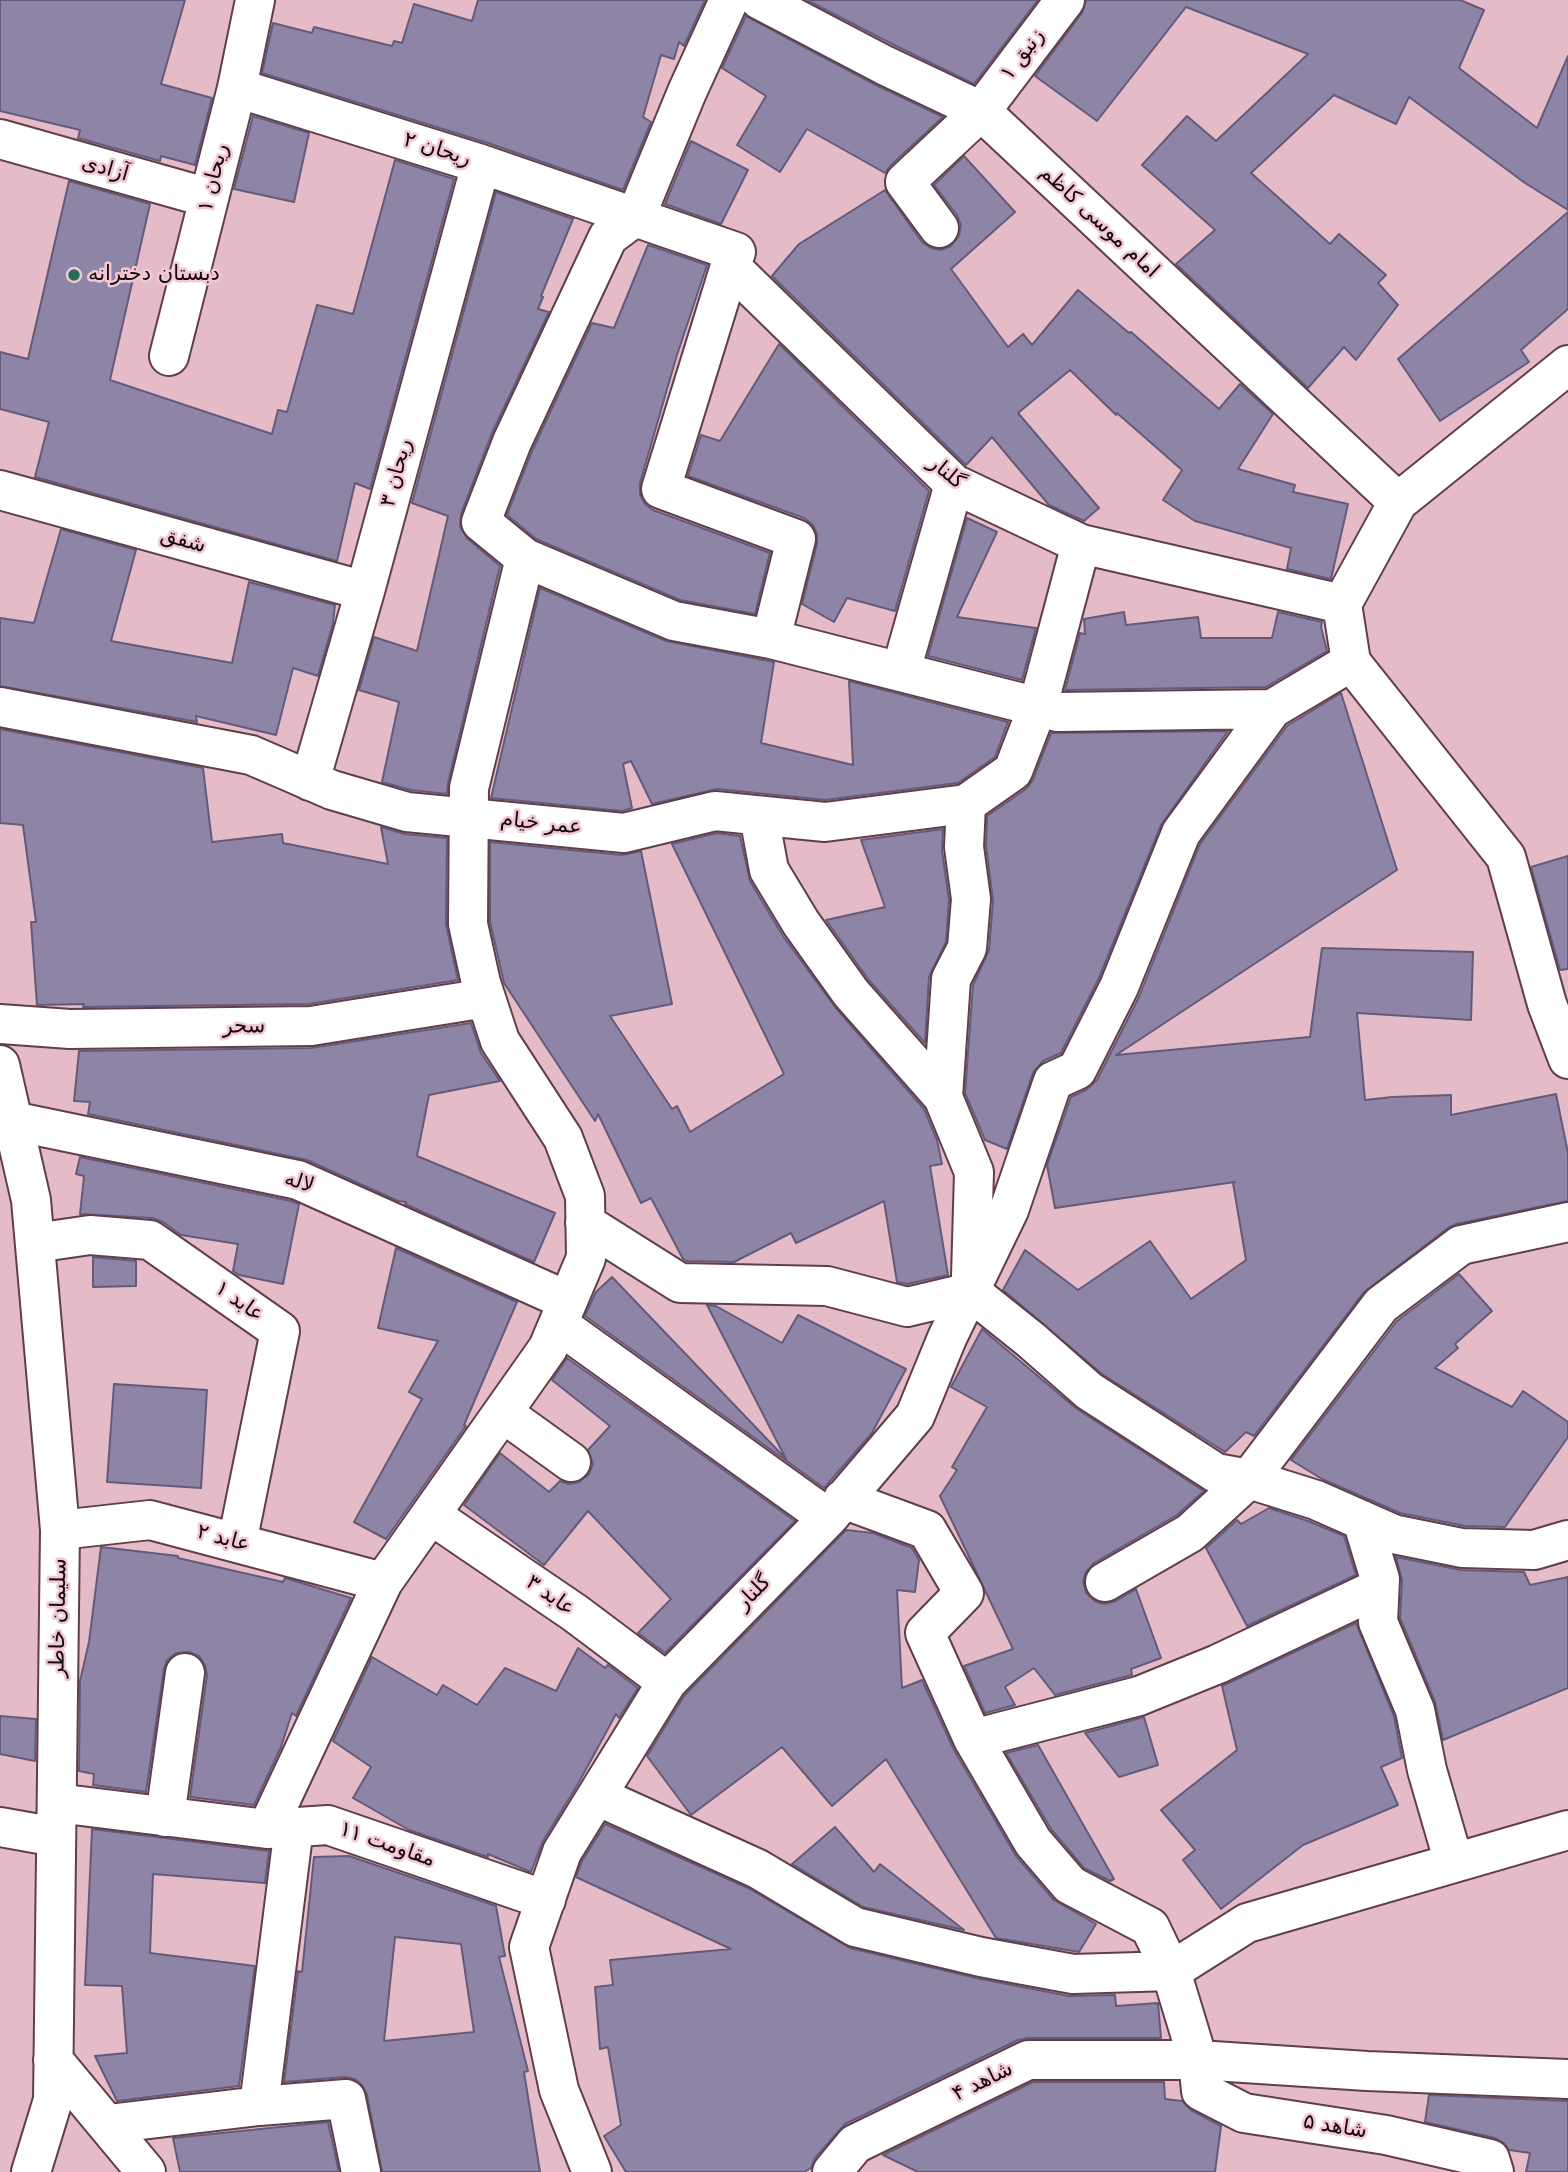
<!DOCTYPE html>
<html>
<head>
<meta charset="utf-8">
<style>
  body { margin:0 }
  canvas { display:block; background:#e5bbc8 }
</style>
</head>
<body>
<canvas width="1568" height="2172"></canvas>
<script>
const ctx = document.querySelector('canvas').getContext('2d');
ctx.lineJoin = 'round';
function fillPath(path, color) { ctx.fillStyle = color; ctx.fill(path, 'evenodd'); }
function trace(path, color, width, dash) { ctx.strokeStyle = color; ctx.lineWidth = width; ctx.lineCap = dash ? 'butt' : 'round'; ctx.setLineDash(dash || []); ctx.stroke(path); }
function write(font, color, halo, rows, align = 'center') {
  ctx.font = font + ' "DejaVu Sans",Cairo,sans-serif'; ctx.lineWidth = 5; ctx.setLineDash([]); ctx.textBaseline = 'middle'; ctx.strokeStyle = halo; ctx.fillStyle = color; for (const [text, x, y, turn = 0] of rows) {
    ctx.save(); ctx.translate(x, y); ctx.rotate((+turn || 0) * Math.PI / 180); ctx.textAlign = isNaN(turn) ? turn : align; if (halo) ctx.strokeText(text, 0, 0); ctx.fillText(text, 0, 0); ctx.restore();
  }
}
const building = new Path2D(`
  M0,0H185L161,84L212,98L195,165L161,156L160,161L78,138L80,130L0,111Z
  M478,0H705L684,46L679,42L674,59L661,55L643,117L651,122L623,190L488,143L262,73L273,23L312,33L314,27L392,46L394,41L402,43L414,4L472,21Z
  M807,0H1038L974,84L894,45Z
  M1086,0H1460L1484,10L1459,68L1537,128L1568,56V210L1525,183L1409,97L1396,124L1334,95L1251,173L1330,244L1339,234L1386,275L1378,283L1398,305L1356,360L1344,347L1308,388L1176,264L1215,230L1142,165L1187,116L1216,141L1308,54L1186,7L1097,121L1035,76L1082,13Z
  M746,16L874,84L943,117L890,166L885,173L807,129L780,172L737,145L766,96L722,68Z
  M253,116L309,133L294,202L234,189Z
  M691,141L748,170L721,224L665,204Z
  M964,156L1015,212L951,269L1008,347L1023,334L1032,345L1078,290L1129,333L1131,332L1219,409L1240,384L1273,414L1238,469L1295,485L1293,492L1348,504L1331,579L1287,569L1291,548L1195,521L1163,500L1182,470L1117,413L1116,415L1070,370L1018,413L1099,508L1084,521L1049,505L992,437L966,465L772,276L799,244L885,190L922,242L931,248L941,250L951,246L959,236L961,225L957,215L934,185Z
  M395,160L454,179L370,489L355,483L337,561L35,477L49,422L0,409V352L28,359L69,181L150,204L110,380L272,434L278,410L287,412L317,305L353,314Z
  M496,192L573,219L541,296L543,297L538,309L549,312L492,433L461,514L460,527L467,538L500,566L448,783L447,794L411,790L382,782L399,702L359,690L374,637L417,651L448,516L412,503Z
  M1568,212V309L1521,350L1529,362L1440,421L1398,359Z
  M648,245L707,265L676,358L640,483V494L645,504L653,510L770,553L755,614L680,600L536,539L507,515L532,451L592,323L614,328Z
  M779,344L929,491L895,611L847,598L834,622L802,604L817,544V534L813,525L804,518L688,476L701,435L720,441Z
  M967,518L997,532L957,617L1036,628L1022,680L928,656Z
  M61,529L136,550L111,641L232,663L249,582L335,605L333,623L318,676L293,668L276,735L196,716L197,722L0,686V618L34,623Z
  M540,588L666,641L774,662L761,743L853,765L849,681L1008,722L995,757L958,783L825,800L717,789L652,804L631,761L623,764L632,808L622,811L491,798Z
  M1124,612L1126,625L1198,617L1201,638H1272L1278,612L1322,622L1321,627L1327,651L1266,687L1065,690L1080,633L1085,634L1084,619Z
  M1341,693L1397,870L1116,1055L1310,1037L1322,948L1473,952L1471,1020L1357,1013L1365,1100L1392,1097L1451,1095V1115L1556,1094L1568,1153V1201L1456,1224L1448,1228L1364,1292L1254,1436L1246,1432L1225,1452L1102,1374L1003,1290L1025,1250L1078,1290L1150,1241L1191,1299L1246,1260L1233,1183L1235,1182L1055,1208L1047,1165L1071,1097L1086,1090L1097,1080L1139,997L1200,844L1287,726Z
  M0,729L203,768L212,842L282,834L283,843L388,864L381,827L405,834L447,838L446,924L458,980L309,1004L83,1007L84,1004L37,1005L31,922H36L23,825L0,823Z
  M1228,731L1161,825L1099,978L1061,1053L1043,1061L1033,1073L1007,1149L985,1140L965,1093L973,985L989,950L993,901L986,846L987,816L1026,789L1033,780L1051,733Z
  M943,829L942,850L949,900L946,942L929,977L925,1043L868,979L826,920L885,907L861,840Z
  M717,833L740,836L750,881L783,936L835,1007L924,1109L937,1140L942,1164L930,1166L948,1275L907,1284L897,1282L884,1201L796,1243L791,1233L734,1262L687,1261L683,1259L651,1198L641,1203L598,1114L595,1121L504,983L490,922V842L622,855L641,851L672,1004L610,1016L672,1109L677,1106L690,1132L784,1074L672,844Z
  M1568,856V969L1560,970L1531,867Z
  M471,1023L481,1053L500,1081L429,1095L417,1156L555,1213L534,1262L405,1204L406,1202L398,1201L307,1160L88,1114L90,1102L74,1101L79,1051L311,1048Z
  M80,1157L291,1201L299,1204L283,1284L239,1275L233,1271L238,1244L181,1235L163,1222L152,1218L80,1214L84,1176L76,1174Z
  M396,1248L517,1302L464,1425L466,1426L386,1539L354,1522L422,1399L409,1392L438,1341L378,1328Z
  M93,1257L136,1261V1286L93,1287Z
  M1459,1274L1492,1311L1455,1344L1458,1348L1435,1368L1512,1407L1523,1391L1568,1422V1437L1505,1527L1465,1526L1400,1513L1322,1479L1291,1460L1397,1321Z
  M612,1277L786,1459L707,1305L716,1306L782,1343L798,1315L906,1369L872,1433L824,1488L585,1316L596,1292Z
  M982,1329L1077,1409L1204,1491L1177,1515L1094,1563L1086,1572L1083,1581L1086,1593L1095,1601L1104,1604L1116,1601L1136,1589L1161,1658L1131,1669L1132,1675L1055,1695L1034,1668L1005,1687L1015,1705L985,1713L964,1666L1013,1649L940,1496L957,1470L952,1467L987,1407L951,1387Z
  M567,1358L795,1521L665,1653L638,1633L671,1599L588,1511L544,1565L464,1505L500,1453L549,1492L560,1481L569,1484L579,1482L589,1474L593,1464L588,1450L610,1426L552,1380Z
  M114,1384L207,1390L201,1488L107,1482Z
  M1269,1508L1308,1521L1344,1536L1356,1575L1247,1626L1206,1548L1237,1520L1241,1524Z
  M846,1530L873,1533L912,1548L919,1560L915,1592L897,1590L902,1688L922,1680L954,1750L1016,1856L1054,1900L1096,1924L1079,1952L996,1938L886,1759L832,1806L782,1747L691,1815L647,1756L684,1696Z
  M101,1547L178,1556V1558L283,1582L285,1578L351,1598L296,1716L292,1713L281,1747L254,1805L190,1797L207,1675L205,1665L199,1656L189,1652L176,1653L167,1660L164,1669L146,1792L93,1785L94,1774L79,1771L80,1681L89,1642Z
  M1396,1557L1461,1570L1524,1572L1530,1585L1568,1577V1688L1443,1740L1435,1702L1400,1618L1402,1580Z
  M1356,1623L1394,1716L1402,1758L1381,1767L1398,1805L1303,1845L1221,1909L1183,1860L1195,1850L1161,1810L1237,1750L1222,1686Z
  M578,1648L605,1668L608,1665L638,1688L619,1718L616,1714L578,1784L543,1841L531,1872L488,1854V1857L409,1830L353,1798L371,1767L333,1741L372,1657L437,1695L443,1685L477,1705L505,1668L556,1691Z
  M0,1716L36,1719L35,1761L0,1754Z
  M1144,1717L1158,1765L1119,1777L1085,1733Z
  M1038,1745L1114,1879L1110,1881L1084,1868L1051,1829L1006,1753Z
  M605,1824L748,1888L850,1948L976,1978L1069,1996L1115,1995L1116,2006L1158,2003L1161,2038H1028L1018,2040L845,2124L815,2158L811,2168L804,2172H626L604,2136L621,2125L608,2047L600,2049L595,1987L613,1985L610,1960L731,1949L576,1877L582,1861Z
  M835,1827L874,1872L880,1864L964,1930L863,1907L792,1864Z
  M92,1829L269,1851L265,1883L153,1874L150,1953L255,1966L239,2086L117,2101L95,2056L127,2053L122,1986L85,1985Z
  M349,1856L496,1906L505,1956L499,1957L528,2071L524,2072L540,2172H382L367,2095L362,2085L355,2079L345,2077L284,2082L298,1971L302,1972L314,1857ZM395,1937L461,1944L474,2032L384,2041Z
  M1033,2082H1164L1165,2099L1182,2101L1191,2110L1221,2126L1215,2172H918L883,2155Z
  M1429,2095L1568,2101V2172H1526L1530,2153L1509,2150L1504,2143L1495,2138L1425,2122Z
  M328,2122L339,2172H180L173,2138Z`);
fillPath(building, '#8d84a6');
trace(building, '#645b7b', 2);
const minor = new Path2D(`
  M729,0L687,92L636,216L608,237L512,442L481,522L525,558L674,621L771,639L1058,712L1272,709
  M760,0L884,65L981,111L1398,502
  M237,88L481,164L736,252L730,266L954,484L1081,544L1342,604
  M0,139L209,198
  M939,228L905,182L981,111L1065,0
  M730,266L661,489L796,539L771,639
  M169,356L237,88L255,0
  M1568,365L1398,502L1342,604L1351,662L1506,857L1547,1004L1568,1059
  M0,490L365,591
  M901,671L954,484
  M0,707L251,755L332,790L407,812L624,833L715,811L825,822L966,804L1013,771L1038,706L1081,544
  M310,781L365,591L481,164
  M759,816L769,870L801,923L851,993L943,1097L974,1172L971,1276
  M0,1024L70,1029L311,1026L486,998
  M0,1065L31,1200L60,1530L53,2100L31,2172
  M943,1097L951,979L967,948L971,899L964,847L966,804
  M13,1121L298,1180L568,1301
  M585,1223L680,1283L827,1286L907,1307L971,1292
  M35,1243L90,1235L150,1240L280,1331L237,1543
  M971,1292L1031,1340L1089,1391L1216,1473L1249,1479L1316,1500L1393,1534L1462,1548L1534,1550L1568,1540
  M558,1324L828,1518
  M503,1413L571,1462
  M431,1515L575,1613L667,1682
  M1362,1520L1380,1579L1378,1622L1415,1710L1427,1770L1454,1863
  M60,1530L150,1520L383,1582
  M1105,1582L1190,1533L1249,1479L1381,1305L1461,1245L1568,1222
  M973,1739L1139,1696L1218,1664L1379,1588
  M597,1796L758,1869L855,1927L981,1957L1073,1974L1171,1971L1150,1927L1070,1885L1033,1842L973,1739L925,1633L964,1593L927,1530L843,1499
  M57,1803L267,1829L328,1825L546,1900
  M165,1817L185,1673
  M0,1827L56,1837
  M267,1829L383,1582L548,1348L586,1258L585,1196L563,1138L500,1041L481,983L468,924L469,788L525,558
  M1568,1830L1247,1923L1171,1971L1198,2060L1367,2071L1568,2079
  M53,2060L146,2172
  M259,2106L294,1827
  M108,2124L259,2106L346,2099L361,2172
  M592,2172L559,2090L529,1947L562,1852L667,1682L828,1518L915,1416L947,1338L1009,1210L1053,1081L1077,1070L1119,987L1181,833L1272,709L1351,662
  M832,2172L855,2144L1028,2060H1198L1201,2091L1244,2113L1386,2135L1490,2159L1494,2172`);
trace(minor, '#613e4a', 42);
trace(minor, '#fff', 38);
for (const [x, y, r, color] of [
  [74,275,7,"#276b5d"]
]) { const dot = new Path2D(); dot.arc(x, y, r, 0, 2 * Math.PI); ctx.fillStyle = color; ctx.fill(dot); trace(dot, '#f2c8d5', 2.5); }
write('21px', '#16090d', '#f2c8d5', [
  ["زنبق ۱",1023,55,-53],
  ["ریحان ۲",437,150,17],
  ["آزادی",105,169,16],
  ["ریحان ۱",214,178,-76],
  ["امام موسی کاظم",1099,222,43],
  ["ریحان ۳",397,473,-75],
  ["گلنار",946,473,39],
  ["شفق",183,541,15],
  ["عمر خیام",541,824,6],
  ["سحر",244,1027,-1],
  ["لاله",299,1183,18],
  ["عابد ۱",239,1302,35],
  ["عابد ۲",223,1539,15],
  ["گلنار",754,1593,-45],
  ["عابد ۳",550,1596,35],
  ["سلیمان خاطر",59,1618,-89],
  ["مقاومت ۱۱",387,1845,19],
  ["شاهد ۴",983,2082,-26],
  ["شاهد ۵",1335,2127,9]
]);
write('21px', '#16090d', '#f2c8d5', [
  ["دبستان دخترانه",88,275]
], 'left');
</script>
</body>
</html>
